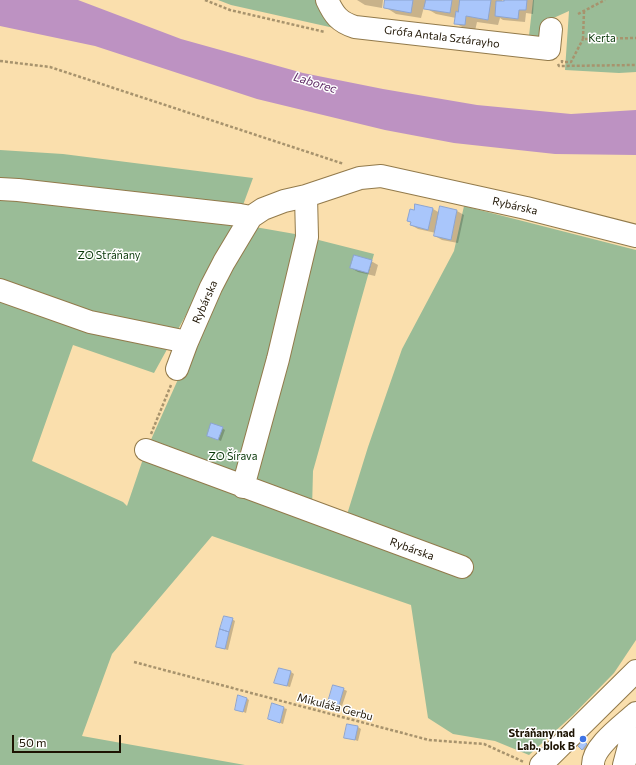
<!DOCTYPE html>
<html>
<head>
<meta charset="utf-8">
<style>
  body { margin:0 }
  #map { position:relative; width:636px; height:765px; overflow:hidden; background:#fadfad; font-family:Commissioner,sans-serif }
  canvas { display:block }
  .scale { position:absolute; left:12px; top:735px; width:109px; height:18px; box-sizing:border-box; border:2px solid #1d1302; border-top:0; padding-left:5px; font-size:12px; line-height:14px; white-space:nowrap; color:#1d1302; -webkit-text-stroke:3px #fff; paint-order:stroke }
</style>
</head>
<body>
<div id="map">
<canvas width="636" height="765"></canvas>
<div class="scale">50 m</div>
</div>
<script>
const ctx = document.querySelector('canvas').getContext('2d');
ctx.lineJoin = 'round';
function fillPath(path, color) { ctx.fillStyle = color; ctx.fill(path, 'evenodd'); }
function trace(path, color, width, dash) { ctx.strokeStyle = color; ctx.lineWidth = width; ctx.lineCap = dash ? 'butt' : 'round'; ctx.setLineDash(dash || []); ctx.stroke(path); }
function write(font, color, halo, rows, align = 'center') {
  ctx.font = font + ' Commissioner,sans-serif'; ctx.lineWidth = 3; ctx.setLineDash([]); ctx.textBaseline = 'middle'; ctx.strokeStyle = halo; ctx.fillStyle = color; for (const [text, x, y, turn = 0] of rows) {
    ctx.save(); ctx.translate(x, y); ctx.rotate((+turn || 0) * Math.PI / 180); ctx.textAlign = isNaN(turn) ? turn : align; if (halo) ctx.strokeText(text, 0, 0); ctx.fillText(text, 0, 0); ctx.restore();
  }
}
fillPath(new Path2D(`
  M218,0H321L334,28L231,5Z
  M533,0H636V72L619,73L565,70L569,11L549,20L541,37L529,36Z
  M0,150L63,154L253,178L236,224L154,373L73,345L32,461L123,502L127,506L145,453L210,308L255,227L295,234L374,254L313,471L312,509L345,521L368,447L402,349L454,251L464,206L636,250V640L614,673L573,715L529,755L495,741L453,734L428,718L411,605L212,536L112,654L82,736L245,765H0Z`), '#9abc97');
fillPath(new Path2D(`
  M0,0H78L181,39L303,73L383,89L477,105L571,114L636,110V155L555,154L454,143L385,130L257,99L95,46L0,26Z`), '#bd92c2');
fillPath(new Path2D(`
  M357,0H383L382,8L365,5Z
  M386,0H502V2L505,3V0H534L533,14L526,13L525,22L503,20L500,18L498,25L477,22L475,31L466,29L455,23L456,18L436,14L424,7L421,18L396,14L385,7Z
  M416,205L433,209L440,213L441,208L457,211L464,215L458,243L442,240L435,236L436,233L418,229L411,225L412,222L408,220L414,211Z
  M371,261L378,265L375,276L358,272L351,268Z
  M222,428L225,430L221,441L208,436Z
  M232,619L235,621L228,650L220,648L217,647Z
  M291,672L294,674L290,687L276,683Z
  M343,689L347,691L342,706L329,701Z
  M246,698L249,700L246,713L236,709Z
  M273,705L287,709L283,724L269,719Z
  M358,727L361,729L358,741L345,737Z
  M586,743L590,746L586,751L582,749Z`), '#0003');
const building = new Path2D(`
  M385,0H413L411,13L384,8Z
  M426,0H452L450,13L424,9Z
  M460,0H491L488,20L466,16L465,25L454,24L456,11L458,12Z
  M504,0H527L526,10H519L518,19L495,16L496,1H504Z
  M415,204L433,208L428,230L410,225L411,222L407,221L410,209L414,210Z
  M440,206L457,210L451,240L434,236Z
  M354,255L372,260L368,273L350,268Z
  M211,423L223,427L218,440L207,436Z
  M224,616L233,618L229,632L220,629Z
  M220,629L229,632L225,649L216,647Z
  M279,668L291,671L287,686L274,683Z
  M333,685L344,688L339,705L328,702Z
  M238,695L247,698L243,712L235,710Z
  M272,703L284,707L280,723L268,719Z
  M347,724L358,726L355,740L344,738Z
  M583,740L587,744L582,750L578,746Z`);
fillPath(building, '#a9c6fb');
trace(building, '#8ca4d1', 1);
const minor = new Path2D(`
  M327,0C334,15 339,22 355,27L549,49L551,29
  M0,189L18,190L240,215L251,217
  M0,290L90,322L187,342
  M177,369L187,342L211,287L224,262L251,217L263,209L284,201L306,196L360,178L381,176L526,208L636,236
  M146,450L462,567
  M243,487L278,359L307,237L306,196
  M541,765L636,671
  M593,765C592,747 623,725 636,713
  M624,765L636,720`);
trace(minor, '#927a4b', 24);
trace(new Path2D(`
  M205,0L230,10L325,32
  M584,11L583,39L636,38
  M578,14L605,0
  M562,60V62H571L583,39
  M0,61L50,67L344,164
  M558,64L559,66L636,65
  M151,434L171,385
  M134,662L429,740L484,744L524,762`), '#a7936d', 2.5, [3, 2]);
trace(minor, '#fff', 22);
for (const [x, y, r, color] of [
  [583,739,4,"#3f74e5"]
]) { const dot = new Path2D(); dot.arc(x, y, r, 0, 2 * Math.PI); ctx.fillStyle = color; ctx.fill(dot); trace(dot, '#fff', 1.5); }
write('11px', '#1d1302', '#fff', [
  ["Grófa Antala Sztárayho",442,37,7],
  ["Rybárska",515,206,13],
  ["Rybárska",205,302,-66],
  ["Rybárska",412,549,20],
  ["Mikuláša Gerbu",335,707,15]
]);
write('11px', '#083708', '#fff', [
  ["Kerta",602,38],
  ["ZO Stráňany",109,255],
  ["ZO Šírava",233,456]
]);
write('bold 11px', '#1d1302', '#fff', [
  ["Stráňany nad",575,733],
  ["Lab., blok B",575,746]
], 'right');
write('italic 12px', '#5f2b66', '#fff', [
  ["Laborec",315,83,17]
]);
</script>
</body>
</html>
